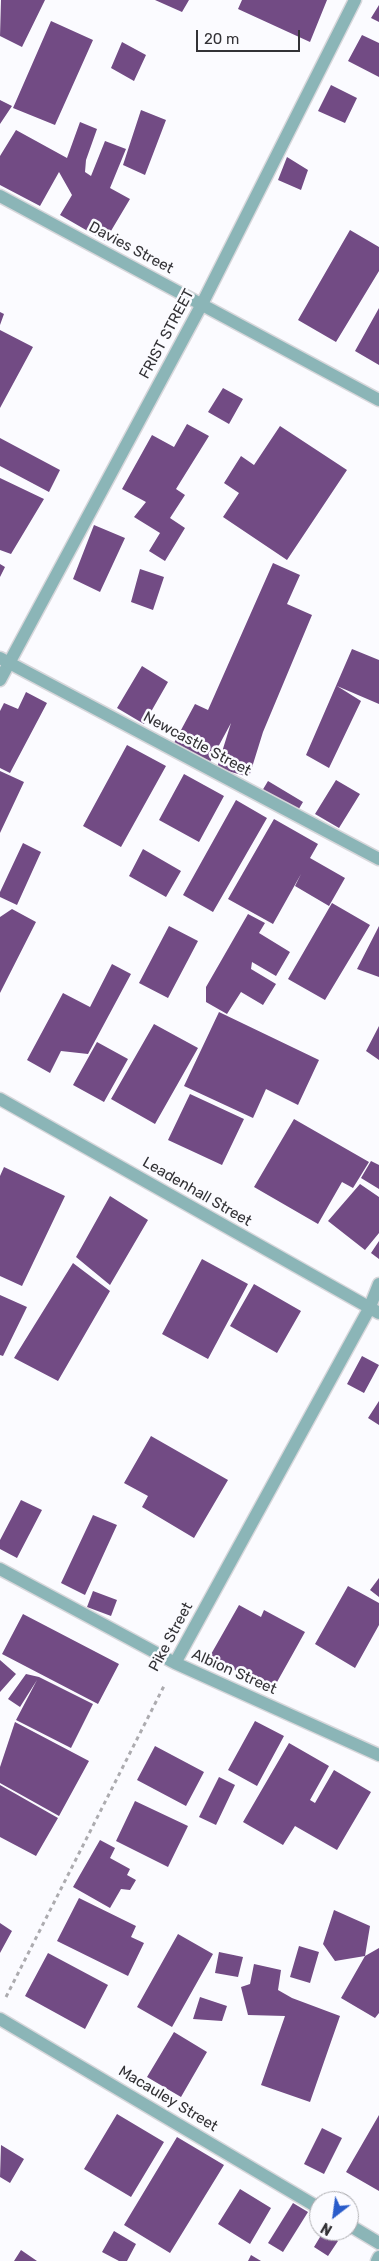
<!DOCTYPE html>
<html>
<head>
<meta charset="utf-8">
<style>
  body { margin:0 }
  #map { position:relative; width:379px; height:2261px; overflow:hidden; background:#fbfbff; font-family:Rubik,sans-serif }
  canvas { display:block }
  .north { position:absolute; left:309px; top:2191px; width:50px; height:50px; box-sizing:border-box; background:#fbfbff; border:1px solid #ababaf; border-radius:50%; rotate:210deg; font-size:14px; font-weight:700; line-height:20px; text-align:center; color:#333236 }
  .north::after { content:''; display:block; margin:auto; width:18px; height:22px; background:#2a5cca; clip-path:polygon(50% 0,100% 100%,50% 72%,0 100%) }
  .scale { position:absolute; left:196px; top:30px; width:104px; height:22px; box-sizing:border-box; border:2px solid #333236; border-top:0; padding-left:6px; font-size:15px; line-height:18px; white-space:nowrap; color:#333236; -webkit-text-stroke:4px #fbfbff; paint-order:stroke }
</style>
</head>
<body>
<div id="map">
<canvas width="379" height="2261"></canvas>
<div class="north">N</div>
<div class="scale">20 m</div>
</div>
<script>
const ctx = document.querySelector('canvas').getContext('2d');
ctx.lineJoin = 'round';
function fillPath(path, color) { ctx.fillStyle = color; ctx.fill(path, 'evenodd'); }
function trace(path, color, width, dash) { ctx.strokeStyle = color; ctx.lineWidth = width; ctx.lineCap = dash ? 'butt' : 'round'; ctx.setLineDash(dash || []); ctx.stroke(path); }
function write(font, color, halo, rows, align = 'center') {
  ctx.font = font + ' Rubik,sans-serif'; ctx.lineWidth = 5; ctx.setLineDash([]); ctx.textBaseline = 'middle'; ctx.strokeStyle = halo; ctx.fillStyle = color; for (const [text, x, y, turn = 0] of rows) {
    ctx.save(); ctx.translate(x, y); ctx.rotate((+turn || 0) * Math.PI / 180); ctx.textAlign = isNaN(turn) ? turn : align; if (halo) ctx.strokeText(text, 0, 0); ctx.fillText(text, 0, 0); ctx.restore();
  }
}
fillPath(new Path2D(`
  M1,0H45L22,47L0,36Z
  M155,0H189L182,12Z
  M242,0H327L310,42L238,9Z
  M379,5V22L371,18Z
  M51,21L93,40L55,125L13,108Z
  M362,35L379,43V77L348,61Z
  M122,42L146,55L134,81L111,68Z
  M331,85L357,98L345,123L318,111Z
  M0,100L12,106L0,124Z
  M141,110L166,120L145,175L123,165Z
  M80,122L97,129L86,160L85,172L91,176L105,141L126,149L110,188L130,199L105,241L60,215L72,195L59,172L40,206L0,185V156L16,130L67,158Z
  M287,157L308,170L301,190L278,180Z
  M350,230L379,247V271L336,342L298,320Z
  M379,308V365L355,351Z
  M0,312L4,314L0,325Z
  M0,330L33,347L0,408Z
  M223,388L243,399L229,424L208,412Z
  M187,424L209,436L176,489L185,495L170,518L185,528L165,561L149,551L160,533L134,517L146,502L122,489L152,435L174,447Z
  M280,426L347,470L287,560L223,517L239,493L224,483L241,456L254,465Z
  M0,438L60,470L49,492L0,466Z
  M0,478L44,499L11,554L0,550Z
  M94,525L125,538L100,592L73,579Z
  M273,563L300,575L287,604L312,615L263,732L249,777L217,768L231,723L210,762L174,743L195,704L208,710Z
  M0,564L5,567L0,577Z
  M140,569L164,577L153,610L131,602Z
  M352,649L379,660V704L337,686L361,701L329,768L306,755Z
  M142,666L168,682L144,724L117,708Z
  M26,692L47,703L10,773L0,768V711L4,703L18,709Z
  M127,745L166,766L121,847L83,826Z
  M0,771L24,782L0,833Z
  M184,774L224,796L199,842L159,820Z
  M336,780L360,794L339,828L315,814Z
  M268,781L303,802L297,812L262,791Z
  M236,800L267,818L213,912L183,895Z
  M274,819L318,844L310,858L345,878L329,906L295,886L301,874L273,924L228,899Z
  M23,843L41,852L17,905L0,897V892Z
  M143,849L181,871L166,897L129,876Z
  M332,903L370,925L325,1000L288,979Z
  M12,909L36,922L0,993V917Z
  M248,914L265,923L259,933L290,952L276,976L252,962L251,969L276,984L263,1005L241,992L227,1014L206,1002V987Z
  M169,926L198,941L168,998L139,983Z
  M379,926V977L357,969Z
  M112,964L131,974L88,1054L61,1051L50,1073L27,1060L63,993L90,1007Z
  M219,1012L319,1060L298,1105L266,1089L253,1118L184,1086Z
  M154,1024L198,1048L155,1124L111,1099Z
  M379,1026V1060L366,1051Z
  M97,1042L128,1059L104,1102L73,1085Z
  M190,1094L244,1119L222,1165L168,1140Z
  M294,1119L369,1162L353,1188L342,1182L318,1224L254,1187Z
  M371,1161L379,1165V1189L361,1178Z
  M4,1167L65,1196L22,1286L0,1276V1176Z
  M360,1184L379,1197V1233L365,1250L328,1221Z
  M110,1196L148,1220L110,1285L76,1257Z
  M379,1241V1259L371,1253Z
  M202,1259L248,1284L208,1359L162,1334Z
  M73,1263L110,1291L58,1381L14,1358Z
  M254,1284L301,1311L277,1353L230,1326Z
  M0,1295L27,1307L3,1356L0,1355Z
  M362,1356L379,1365L364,1393L347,1384Z
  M379,1401V1425L368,1418Z
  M151,1436L228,1480L194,1538L142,1507L148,1496L124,1483Z
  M21,1500L42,1510L17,1558L0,1549V1540Z
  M93,1515L117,1525L85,1595L61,1583Z
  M379,1578V1597L370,1590Z
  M348,1586L379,1603V1625L355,1668L315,1644Z
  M93,1591L117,1600L111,1616L87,1607Z
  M239,1605L261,1617L264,1610L305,1632L272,1691L210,1656Z
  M23,1614L119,1664L98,1704L2,1654Z
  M0,1660L16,1674L0,1692Z
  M26,1674L39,1677L93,1704L71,1748L16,1720L37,1680L20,1707L8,1699Z
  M255,1721L284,1736L257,1786L228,1770Z
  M15,1722L89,1761L59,1816L0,1783V1767Z
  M289,1743L329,1766L310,1800L315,1803L334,1770L371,1792L337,1850L295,1826L283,1845L243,1822Z
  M155,1746L204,1772L186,1806L137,1780Z
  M219,1777L235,1785L216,1825L199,1817Z
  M0,1785L58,1818L36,1856L0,1837Z
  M135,1801L188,1826L168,1867L116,1841Z
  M100,1840L115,1848L110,1858L130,1869L127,1875L136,1880L130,1890L121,1889L110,1908L73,1887Z
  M79,1898L136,1926L131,1937L144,1943L128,1976L57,1941Z
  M334,1910L370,1926L365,1956L335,1961L323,1944Z
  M0,1923L12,1931L0,1953Z
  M178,1934L213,1954L172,2027L137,2007Z
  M299,1946L319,1952L310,1983L290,1977Z
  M379,1948V2013L375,2018L341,1998L365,1956Z
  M219,1952L243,1957L238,1977L215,1973Z
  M48,1953L108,1985L85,2029L25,1996Z
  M254,1964L281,1970L278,1990L292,1998L340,2016L310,2102L261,2085L285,2016L248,2015L241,1987L250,1984Z
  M200,1997L227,2006L222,2021L193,2019Z
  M174,2032L207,2052L181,2097L147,2077Z
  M117,2114L164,2142L131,2197L84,2169Z
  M379,2115V2191L346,2172Z
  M322,2128L342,2138L324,2174L304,2164Z
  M177,2137L224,2165L170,2253L124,2225Z
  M1,2145L24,2159L10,2183L0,2177Z
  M240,2189L271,2208L250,2244L218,2224Z
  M293,2203L308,2212L283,2252L268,2243Z
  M114,2231L136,2244L127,2261H119L102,2252Z
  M323,2232L338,2241L328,2256L314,2247Z
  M21,2250L37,2261H14Z
  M251,2255L261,2261H248Z`), '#724b84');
const minor = new Path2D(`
  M0,196L379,400
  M0,680L202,304L355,0
  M0,1099L379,1313
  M0,1569L175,1663L379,1755
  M175,1663L369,1309L379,1284
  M0,2019L319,2208
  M349,2225L379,2243
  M377,2261L379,2257`);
const tertiary = new Path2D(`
  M0,658L379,859`);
trace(minor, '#d7d7db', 15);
trace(tertiary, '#d7d7db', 15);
trace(new Path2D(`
  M6,1997L165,1684`), '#acabaf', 3, [4, 4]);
trace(minor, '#8bb5b7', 12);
trace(tertiary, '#8bb5b7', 12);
write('15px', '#333236', '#fbfbff', [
  ["Davies Street",131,248,28],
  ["FRIST STREET",167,334,-62],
  ["Newcastle Street",197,744,28],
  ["Leadenhall Street",197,1192,30],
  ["Pike Street",171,1637,-62],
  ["Albion Street",234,1672,24],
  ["Macauley Street",168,2099,31]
]);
</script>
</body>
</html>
